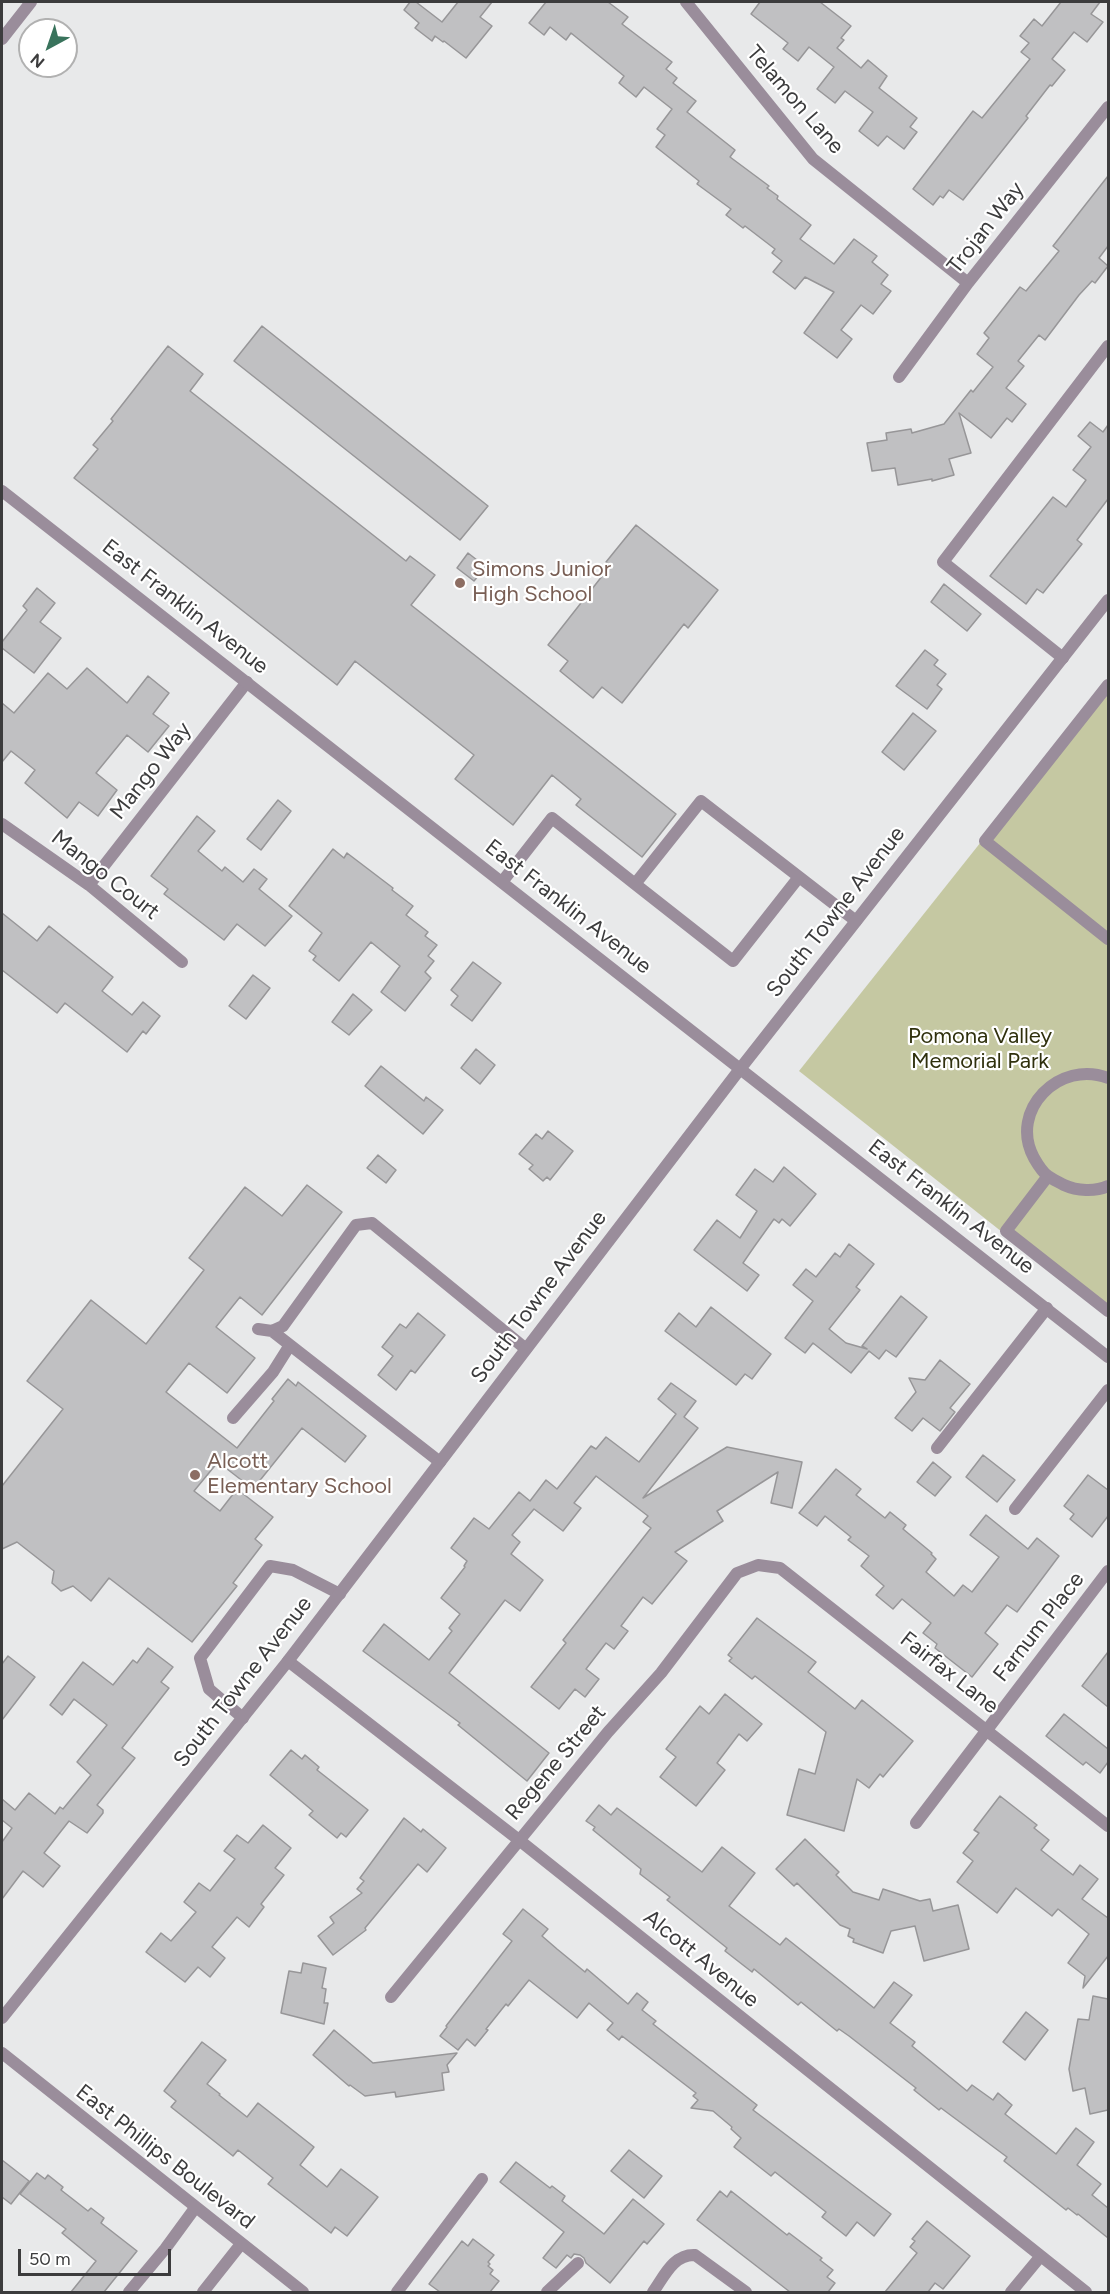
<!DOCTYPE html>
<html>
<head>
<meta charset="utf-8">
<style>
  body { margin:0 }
  #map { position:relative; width:1110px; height:2294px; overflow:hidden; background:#e8e9ea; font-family:Figtree,sans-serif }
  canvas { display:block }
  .frame { position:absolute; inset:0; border:3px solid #3c3c3d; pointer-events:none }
  .north { position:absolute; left:18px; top:18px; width:60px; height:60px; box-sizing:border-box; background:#fff; border:2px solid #b1b1b1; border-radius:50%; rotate:220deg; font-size:16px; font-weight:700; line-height:24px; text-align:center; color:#3c3c3d }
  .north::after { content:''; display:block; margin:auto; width:21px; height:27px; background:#39735c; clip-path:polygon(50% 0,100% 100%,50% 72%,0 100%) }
  .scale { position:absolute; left:18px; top:2249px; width:153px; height:27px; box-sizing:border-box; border:3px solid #3c3c3d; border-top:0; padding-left:8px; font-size:18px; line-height:21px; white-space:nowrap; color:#3c3c3d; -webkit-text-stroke:4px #fff; paint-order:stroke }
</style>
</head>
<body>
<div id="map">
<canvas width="1110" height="2294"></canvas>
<div class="frame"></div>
<div class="north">N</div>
<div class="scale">50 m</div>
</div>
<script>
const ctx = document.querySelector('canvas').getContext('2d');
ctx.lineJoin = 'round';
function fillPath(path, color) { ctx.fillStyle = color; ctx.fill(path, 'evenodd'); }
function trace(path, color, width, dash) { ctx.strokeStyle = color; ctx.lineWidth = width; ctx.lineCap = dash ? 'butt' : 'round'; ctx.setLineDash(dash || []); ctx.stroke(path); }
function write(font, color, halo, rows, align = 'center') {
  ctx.font = font + ' Figtree,sans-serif'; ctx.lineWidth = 4.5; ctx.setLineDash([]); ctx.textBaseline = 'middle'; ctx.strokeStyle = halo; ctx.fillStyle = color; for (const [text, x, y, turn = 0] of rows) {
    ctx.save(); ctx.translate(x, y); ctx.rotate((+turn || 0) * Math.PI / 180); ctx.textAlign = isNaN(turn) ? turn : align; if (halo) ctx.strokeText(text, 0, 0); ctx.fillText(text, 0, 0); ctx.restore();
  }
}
fillPath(new Path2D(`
  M1108,682V1316L799,1071Z`), '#c5c8a2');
const building = new Path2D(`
  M410,2H416L442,22L458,2H492L480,17L492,26L466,58L444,41L443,42L435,36L432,41L415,28L419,23L404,10Z
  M546,2H608L628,17L622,24L672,62L666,69L677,78L673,83L696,101L687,112L735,150L730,157L769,186L767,188L778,196L777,199L811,225L800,239L834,264L854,239L877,256L872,262L888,275L881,284L891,291L873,314L861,305L841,330L852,339L837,358L804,333L834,292L805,277L795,289L773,272L782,261L772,253L775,249L745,226L743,228L726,215L731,209L697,184L699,181L656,147L665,135L657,129L672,109L644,87L636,97L619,83L624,76L571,33L566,40L550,27L544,35L529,23Z
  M760,2H820L851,26L841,38L844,40L837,48L861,68L868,60L887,76L879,88L917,118L910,127L917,132L904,149L887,136L878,146L859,131L873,112L845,91L835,103L817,89L834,67L809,47L798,61L783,49L788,43L751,14Z
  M1061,2H1100L1091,14L1103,22L1087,42L1074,32L1052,59L1065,70L1052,86L1050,85L1026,116L1028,118L963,200L949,190L943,198L940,196L933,205L913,189L973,111L982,118L1030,59L1021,52L1029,43L1020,36L1034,19L1042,26Z
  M1108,176V246L1099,258L1108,266L1095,283L1092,281L1079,295L1045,340L1039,335L1018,361L1024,366L1006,388L1026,404L1012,422L1007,418L991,438L959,413L971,453L949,459L954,475L932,481V479L898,485L895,468L872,471L867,443L887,440L886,433L911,429L912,433L944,424L971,390L973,392L993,367L977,354L989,338L984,333L1020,287L1026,291L1059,251L1053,246Z
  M262,326L488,506L460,540L234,361Z
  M168,346L203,374L190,391L406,561L410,556L435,575L411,605L676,814L642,857L576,805L581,799L552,775L513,825L455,779L474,755L355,661L337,685L74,478L98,449L93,445L113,421L111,419Z
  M1090,422L1103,432L1108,425V499L1077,540L1082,544L1043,593L1037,589L1026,604L990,576L1053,497L1066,507L1086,480L1073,470L1091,447L1078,436Z
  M636,525L718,590L688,628L684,624L622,703L602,687L593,698L560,671L568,661L548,645L610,566L606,562Z
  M468,553L486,567L474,581L457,568Z
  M944,584L981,614L967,631L931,602Z
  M37,588L55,603L40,622L61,638L34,673L2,648V642L27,610L23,606Z
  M925,650L938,660L934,665L946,674L937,685L942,689L927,709L896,686Z
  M87,668L127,703L148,676L169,693L153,714L169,726L148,752L127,735L96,773L117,790L98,816L79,802L67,818L25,783L35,770L11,751L2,762V703L14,713L48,673L67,689Z
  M913,713L936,731L904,770L882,752Z
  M278,800L291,811L261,850L247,839Z
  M197,816L215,831L198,851L222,871L225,867L243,882L254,869L267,879L259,889L292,916L265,946L237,924L224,940L164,894L168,889L151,876Z
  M333,849L344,858L347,853L393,888L392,890L413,906L406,915L428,932L425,936L437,945L428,956L434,961L425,972L431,978L405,1011L381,992L400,966L371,942L339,981L313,960L316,956L309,951L322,933L289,906Z
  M2,913L37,941L49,926L113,977L102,991L132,1015L143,1002L160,1016L146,1034L143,1031L127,1052L65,1003L57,1013L2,970Z
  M473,962L501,983L472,1021L451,1005L458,996L451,990Z
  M253,975L270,988L246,1019L229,1006Z
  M353,994L372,1010L349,1035L332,1022Z
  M476,1049L495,1065L480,1084L461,1068Z
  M381,1066L424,1101L426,1097L443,1110L423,1134L365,1086Z
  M548,1131L573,1151L550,1180L547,1177L543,1181L529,1169L533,1165L519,1154L536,1134L542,1139Z
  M378,1155L396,1170L386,1183L367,1168Z
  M784,1167L816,1194L790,1226L782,1219L779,1223L774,1219L754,1247L743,1263L759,1275L747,1291L694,1250L717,1220L740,1238L757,1211L736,1195L755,1169L773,1182Z
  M307,1185L342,1212L262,1315L240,1297L216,1327L255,1358L227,1393L189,1363L166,1392L237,1448L274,1401L272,1399L288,1379L296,1386L298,1382L366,1436L345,1462L302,1428L253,1489L218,1462L194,1491L220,1511L237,1489L273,1517L255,1539L262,1545L233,1583L237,1586L192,1642L109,1578L91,1601L73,1586L61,1591L52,1583L54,1571L17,1542L2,1549V1486L63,1409L27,1381L91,1300L146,1344L204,1270L189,1258L245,1187L282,1216Z
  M849,1244L874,1264L856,1287L860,1290L829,1329L846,1343L867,1349L862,1346L901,1296L927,1317L896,1357L886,1350L879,1359L869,1351L851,1373L813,1343L805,1353L785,1338L813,1301L793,1285L806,1269L816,1277L835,1253L840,1257Z
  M711,1307L771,1354L752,1379L745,1374L736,1385L665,1331L679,1313L696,1327Z
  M418,1313L445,1335L415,1373L411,1370L396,1390L378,1375L393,1356L382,1347L400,1324L406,1328Z
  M940,1360L970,1384L950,1408L955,1412L940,1431L923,1418L912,1431L895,1418L916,1392L909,1378L925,1380Z
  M671,1383L696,1401L684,1417L698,1428L643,1498L727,1447L802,1462L792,1508L771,1503L778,1472L717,1511L723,1521L675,1552L687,1561L652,1604L643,1597L621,1626L628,1631L614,1649L606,1643L586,1669L599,1679L585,1697L575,1689L559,1709L531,1687L566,1643L563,1640L651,1528L643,1522L648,1516L596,1476L574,1503L581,1508L563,1531L534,1509L512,1535L520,1542L511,1554L543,1580L520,1611L505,1600L449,1673L549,1753L527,1781L458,1725L460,1723L363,1651L384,1624L429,1660L452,1631L449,1628L460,1614L441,1598L465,1567L464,1566L467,1561L451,1548L474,1518L489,1529L519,1492L530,1501L546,1480L557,1489L591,1446L596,1449L606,1437L639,1462L676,1414L658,1399Z
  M983,1455L1015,1480L997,1502L966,1477Z
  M933,1462L951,1477L935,1496L917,1482Z
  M836,1469L861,1489L856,1495L885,1518L890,1512L906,1525L903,1529L932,1553L931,1554L936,1559L926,1572L954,1596L963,1585L972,1592L999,1557L970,1535L986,1515L1028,1549L1037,1538L1059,1556L1017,1612L1007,1605L985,1633L998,1644L972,1677L935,1648L937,1644L923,1633L931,1623L902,1599L893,1609L876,1595L884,1586L861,1566L869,1556L848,1540L851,1537L825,1516L817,1526L799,1513Z
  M1088,1475L1108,1490V1516L1092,1537L1070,1519L1074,1514L1064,1506Z
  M757,1618L816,1662L808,1672L855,1709L862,1700L913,1741L883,1777L880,1774L869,1788L857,1779L844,1831L787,1815L799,1769L815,1774L826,1732L755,1676L752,1679L729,1661L732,1658L728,1655Z
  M148,1648L173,1667L161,1682L169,1688L122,1748L135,1758L97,1805L103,1810V1813L87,1833L69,1821L44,1853L60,1866L43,1887L23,1871L2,1899V1842L12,1828L2,1820V1799L15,1810L29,1793L55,1814L60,1807L63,1809L91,1775L77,1762L107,1725L74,1699L62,1715L50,1705L83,1662L113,1685L133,1660L137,1663Z
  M1108,1652V1707L1082,1686Z
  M8,1656L35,1677L2,1720V1664Z
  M725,1694L762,1724L747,1741L739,1734L717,1763L725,1770L696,1806L660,1777L676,1757L666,1749L700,1706L709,1714Z
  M1064,1714L1108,1749V1762L1100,1773L1086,1762L1083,1765L1046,1736Z
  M291,1750L302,1759L305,1755L319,1767L317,1770L368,1810L346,1837L341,1833L337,1838L309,1815L313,1811L270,1775Z
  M1000,1796L1037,1825L1034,1828L1049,1840L1041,1850L1073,1875L1080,1865L1098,1879L1082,1899L1108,1918V1956L1083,1988L1085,1976L1068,1963L1089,1934L1058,1909L1052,1916L1016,1888L997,1913L957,1882L973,1861L963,1853L979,1833L974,1830Z
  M599,1805L611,1815L617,1808L702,1872L722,1847L755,1873L729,1906L780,1945L786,1938L874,2008L894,1982L912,1995L890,2023L915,2042L912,2046L967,2091L972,2085L993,2100L998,2093L1012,2105L1005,2114L1056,2154L1076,2128L1094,2142L1077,2165L1101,2184L1092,2195L1108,2208V2238L1078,2214L1077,2215L1068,2208L1066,2210L1004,2161L1007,2157L941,2108L939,2110L914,2090L916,2088L849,2036L839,2029L837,2031L801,2002L798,2005L754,1969L752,1972L725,1951L727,1948L667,1900L670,1897L640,1874L641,1869L593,1830L595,1827L586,1821Z
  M404,1818L421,1832L423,1829L446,1848L427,1872L418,1864L365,1928L366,1930L333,1955L318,1936L334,1923L330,1917L362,1893L357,1889L364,1881L360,1878Z
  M263,1825L291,1848L275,1868L284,1875L261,1904L264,1907L249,1927L237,1917L212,1947L225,1958L210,1977L198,1967L185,1982L146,1952L161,1933L171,1941L196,1912L184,1902L199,1883L210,1891L235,1859L224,1851L237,1835L248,1843Z
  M805,1839L839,1872L836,1875L853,1892L879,1900L883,1889L920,1901L930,1899L933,1911L958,1905L969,1949L924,1961L915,1926L891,1931L883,1953L853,1942L854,1939L848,1936L850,1929L840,1925L797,1883L794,1886L776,1869Z
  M523,1909L548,1929L542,1936L557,1949L585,1972L587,1969L628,2004L637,1993L648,2002L642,2010L656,2021L653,2024L757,2105L753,2110L891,2214L874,2236L857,2222L846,2236L822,2217L826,2212L775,2172L771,2176L734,2147L741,2138L731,2129L732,2127L713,2111L691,2108L698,2100L693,2096L696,2093L622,2036L619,2040L607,2030L613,2023L589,2003L577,2018L529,1980L508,2006L506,2004L486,2029L488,2030L475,2046L467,2039L458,2050L440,2036L447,2027L446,2026L512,1941L503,1934Z
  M303,1963L326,1968L322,1988L326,1989L324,2003H328L324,2024L281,2013L289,1971L301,1973Z
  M1093,1996L1108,1999V2110L1090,2114L1085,2088L1073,2091L1069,2069L1078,2019L1089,2020Z
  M1026,2012L1048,2030L1025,2060L1003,2042Z
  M334,2030L373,2063L457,2053L447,2065L449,2072L442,2073L444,2090L396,2097L395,2092L365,2096L350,2085L349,2086L313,2055Z
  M202,2042L226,2060L207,2084L220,2094L219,2095L247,2117L258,2103L314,2147L300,2165L327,2187L341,2169L378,2197L347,2236L335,2227L331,2233L268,2184L273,2178L238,2150L233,2156L171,2107L176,2101L164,2091Z
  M629,2150L662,2176L644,2198L611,2171Z
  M2,2160L29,2181L11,2204L2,2197Z
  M516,2162L550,2188L552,2186L565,2196L562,2201L604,2234L633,2199L664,2224L647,2244L644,2241L610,2283L586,2263L584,2258L580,2255L574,2254L571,2258L567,2255L556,2268L543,2258L564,2232L500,2182Z
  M37,2173L45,2179L48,2175L63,2187L61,2190L88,2211L91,2208L104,2218L101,2223L137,2251L104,2292H71L96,2261L62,2233L66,2229L20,2194Z
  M720,2191L727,2197L731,2191L787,2235L789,2233L822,2258L820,2260L833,2270L827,2277L835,2283L828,2292H790L697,2220Z
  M927,2221L970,2256L943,2289L935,2283L928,2292H885L917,2253L910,2247L915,2241L912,2239Z
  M473,2239L494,2255L488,2262L490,2264L488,2266L493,2270L490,2274L499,2281L490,2292H440L429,2284L462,2241L468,2246Z`);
fillPath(building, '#c0c0c2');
trace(building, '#979698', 1.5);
trace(new Path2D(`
  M1063,658L943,562L1108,346
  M1108,685L985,841L1108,939
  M502,882L552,818L635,884L701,801L856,921
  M635,884L733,961L799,877
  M1108,1078C1060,1059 1008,1110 1034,1158C1038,1165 1042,1172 1048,1176C1053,1180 1059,1182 1064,1185C1077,1191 1095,1192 1108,1186
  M1048,1176L1006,1231L1108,1311
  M258,1329L272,1331L283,1326L356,1225L372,1223L526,1349
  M272,1331L440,1462
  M233,1418L273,1372L290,1345
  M937,1448L1047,1308
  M1015,1509L1108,1390
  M243,1718L209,1689L200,1658L270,1566L293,1570L340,1594
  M129,2292L165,2249L195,2208
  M203,2292L241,2244
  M397,2292L482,2179
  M547,2292L578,2263`), '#9a8d9b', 12);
trace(new Path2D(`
  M686,2L813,159L968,283
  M899,377L968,283L1108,107
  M2,824L89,885L182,962
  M89,885L247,682
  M288,1661L519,1840L1086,2292
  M916,1823L1108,1571
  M391,1997L608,1732L661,1673L737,1573L758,1565L780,1568L1108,1826
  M653,2292C664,2277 673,2254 695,2255L746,2292
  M1011,2292L1040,2257`), '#9a8d9b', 12);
trace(new Path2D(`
  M2,39L31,2
  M2,491L1108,1357
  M2,2018L288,1661L740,1069L1108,600
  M2,2053L303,2292`), '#9a8d9b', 12);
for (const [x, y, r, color] of [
  [460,583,6,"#8d6e63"],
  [195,1475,6,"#8d6e63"]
]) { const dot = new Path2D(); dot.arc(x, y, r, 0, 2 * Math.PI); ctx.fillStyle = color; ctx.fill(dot); trace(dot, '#fff', 2); }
write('22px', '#3c3c3d', '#fff', [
  ["Telamon Lane",795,100,49],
  ["Trojan Way",986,228,-52],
  ["East Franklin Avenue",185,607,38],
  ["Mango Way",151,771,-52],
  ["Mango Court",105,875,38],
  ["East Franklin Avenue",568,907,38],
  ["South Towne Avenue",836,912,-52],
  ["East Franklin Avenue",951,1207,38],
  ["South Towne Avenue",539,1297,-53],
  ["Farnum Place",1039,1627,-52],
  ["Fairfax Lane",949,1673,38],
  ["South Towne Avenue",243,1682,-52],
  ["Regene Street",556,1763,-50],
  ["Alcott Avenue",701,1959,39],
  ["East Phillips Boulevard",165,2157,38]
]);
write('22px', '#785e54', '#fff', [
  ["Simons Junior",472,570],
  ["High School",472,595],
  ["Alcott",207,1462],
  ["Elementary School",207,1487]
], 'left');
write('22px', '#2f300d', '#fff', [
  ["Pomona Valley",980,1037],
  ["Memorial Park",980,1062]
]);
</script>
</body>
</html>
